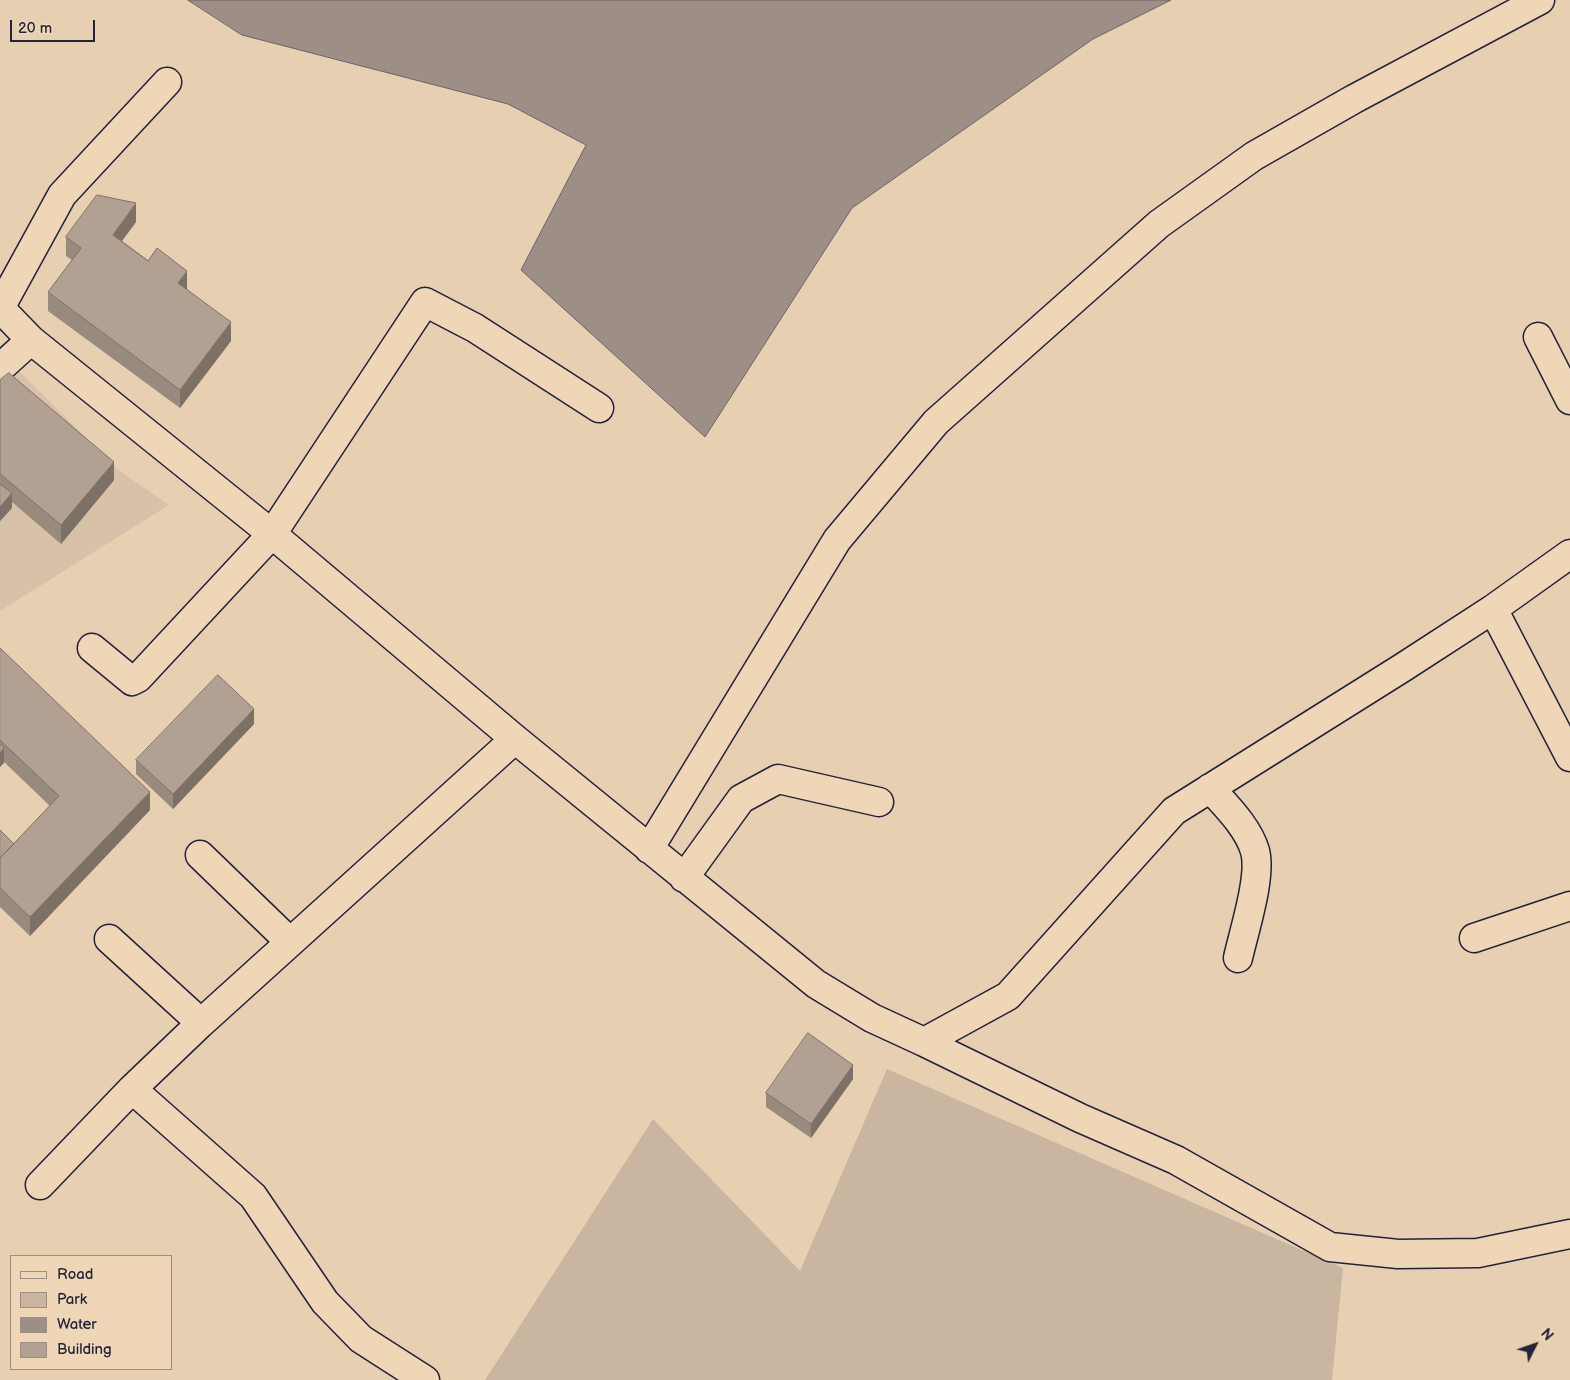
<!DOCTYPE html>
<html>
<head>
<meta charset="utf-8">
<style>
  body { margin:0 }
  #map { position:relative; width:1570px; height:1380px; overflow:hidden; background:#e7cfb2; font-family:"Balsamiq Sans",sans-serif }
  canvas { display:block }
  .legend { position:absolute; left:10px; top:1255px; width:162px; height:115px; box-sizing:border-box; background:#efd6b7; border:1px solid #9d8e85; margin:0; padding:6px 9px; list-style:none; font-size:15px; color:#22223b }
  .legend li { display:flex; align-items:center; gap:10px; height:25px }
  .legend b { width:25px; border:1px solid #9d8e85 }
  .north { position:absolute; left:1510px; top:1320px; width:50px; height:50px; -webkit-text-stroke:4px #efd6b7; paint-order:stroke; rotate:49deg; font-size:14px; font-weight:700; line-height:20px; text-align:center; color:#22223b }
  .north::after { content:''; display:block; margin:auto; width:18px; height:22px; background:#22223b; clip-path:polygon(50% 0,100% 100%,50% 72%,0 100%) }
  .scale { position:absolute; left:10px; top:20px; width:85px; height:22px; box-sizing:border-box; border:2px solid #22223b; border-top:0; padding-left:6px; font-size:15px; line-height:18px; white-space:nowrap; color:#22223b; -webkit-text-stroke:4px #efd6b7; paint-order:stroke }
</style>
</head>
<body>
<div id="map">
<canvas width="1570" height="1380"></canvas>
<ul class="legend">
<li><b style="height:6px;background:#efd6b7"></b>Road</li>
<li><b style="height:14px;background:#c9b5a0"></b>Park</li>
<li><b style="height:14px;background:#9e8f86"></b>Water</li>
<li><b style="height:14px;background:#b2a192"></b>Building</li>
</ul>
<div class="north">N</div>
<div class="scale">20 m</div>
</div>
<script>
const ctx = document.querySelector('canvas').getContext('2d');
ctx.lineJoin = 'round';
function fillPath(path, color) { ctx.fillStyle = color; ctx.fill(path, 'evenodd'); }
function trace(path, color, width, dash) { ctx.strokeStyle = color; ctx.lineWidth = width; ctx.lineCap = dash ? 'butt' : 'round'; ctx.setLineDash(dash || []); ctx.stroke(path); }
fillPath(new Path2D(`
  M0,352L117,469L169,505L0,611Z`), '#d7c1a8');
fillPath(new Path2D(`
  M887,1069L1343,1268L1332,1380H485L653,1119L800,1271Z`), '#c9b5a0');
const water = new Path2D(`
  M188,0H1171L1093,39L852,208L705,437L521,270L586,145L508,104L242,35Z`);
fillPath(water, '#9e8f86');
trace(water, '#6c6368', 1);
const minor = new Path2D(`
  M0,308L31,340L272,534L515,739L816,984L872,1018L924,1042L1008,996L1174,811L1402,668L1493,609L1570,554
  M0,308L62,195L167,82
  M1538,337L1570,400
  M0,368L31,340
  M1493,609L1570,757
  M92,648L132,681L138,678L272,534L425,302L475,328L599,408
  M1210,788C1226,806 1248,827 1255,851C1262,876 1244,931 1238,958
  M649,849L837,540L936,422L1159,224L1254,156L1354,99L1540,0
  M200,855L290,942
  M684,878L741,799L778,779L879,802
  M1474,938L1570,906
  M109,939L201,1023
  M924,1042L1080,1118L1176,1160L1330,1247L1398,1254L1478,1253L1570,1234
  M132,1089L253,1196L325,1302L361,1339L425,1380
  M40,1185L132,1089L201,1023L515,739`);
trace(minor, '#22223b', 31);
trace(minor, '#efd6b7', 28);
fillPath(new Path2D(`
  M136,222L122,241L187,289L231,341L180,408L48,311V292L72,260L66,256V237Z
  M0,380L114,480L61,544L12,502V508L0,521Z
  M0,648L150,810L30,936L0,907V830L14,844L50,806L4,762L0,767Z
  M254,724L173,809L136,774V760Z
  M853,1079L811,1138L766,1107V1093Z`), '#998a7e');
fillPath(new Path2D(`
  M136,203V222L113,253V235Z
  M187,271V289L178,301V283Z
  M231,322V341L180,408V390Z
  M114,462V480L61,544V525Z
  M12,493V508L0,521V507Z
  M254,709V724L173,809V794Z
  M4,748V763L0,767V753Z
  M150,792V810L30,936V917Z
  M853,1065V1079L811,1138V1124Z`), '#7d7166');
const building = new Path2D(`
  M97,195L136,203L113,235L148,261L157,248L187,271L178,283L231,322L180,390L48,292L81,248L66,237Z
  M9,373L114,462L61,525L0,474V380Z
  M0,484L12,493L0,507Z
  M0,648L150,792L30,917L0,888V858L59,796L0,740Z
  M218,675L254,709L173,794L136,760Z
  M0,744L4,748L0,753Z
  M0,830L14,844L0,858Z
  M808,1033L853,1065L811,1124L766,1093Z`);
fillPath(building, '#b2a192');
trace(building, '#7d7166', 1);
</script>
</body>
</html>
